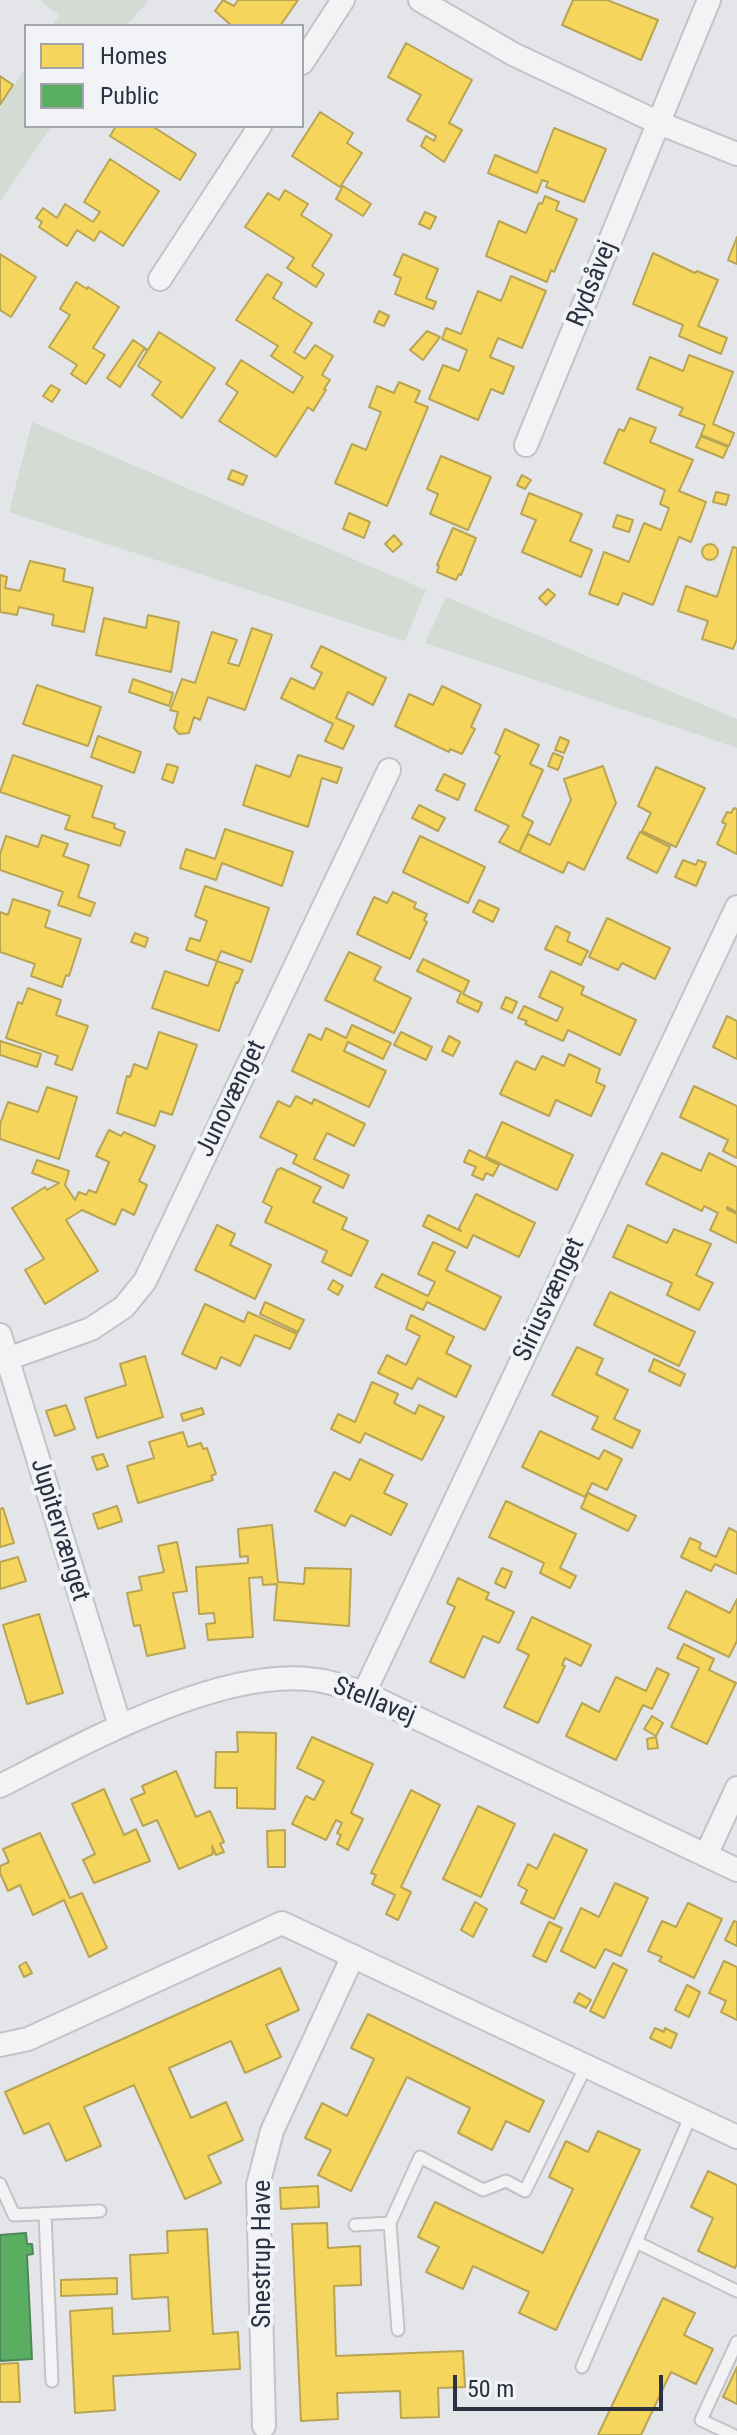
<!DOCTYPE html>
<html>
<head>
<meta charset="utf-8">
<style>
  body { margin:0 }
  #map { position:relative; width:737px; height:2435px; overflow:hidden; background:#e4e5e8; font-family:"Roboto Condensed",sans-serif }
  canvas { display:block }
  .legend { position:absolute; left:24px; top:24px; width:280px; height:104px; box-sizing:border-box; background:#f2f3f7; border:2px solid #a2a5ae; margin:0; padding:10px 14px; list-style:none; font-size:24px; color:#2b3141 }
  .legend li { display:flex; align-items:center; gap:16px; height:40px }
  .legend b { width:40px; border:2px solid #a2a5ae }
  .scale { position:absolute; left:453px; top:2375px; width:210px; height:36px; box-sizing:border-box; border:4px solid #2b3141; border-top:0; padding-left:10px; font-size:24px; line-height:28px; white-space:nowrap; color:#2b3141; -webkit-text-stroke:6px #f2f3f7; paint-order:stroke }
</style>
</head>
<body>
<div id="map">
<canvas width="737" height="2435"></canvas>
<ul class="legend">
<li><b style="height:22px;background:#f6d55c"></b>Homes</li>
<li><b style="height:22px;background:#5aae61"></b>Public</li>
</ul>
<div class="scale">50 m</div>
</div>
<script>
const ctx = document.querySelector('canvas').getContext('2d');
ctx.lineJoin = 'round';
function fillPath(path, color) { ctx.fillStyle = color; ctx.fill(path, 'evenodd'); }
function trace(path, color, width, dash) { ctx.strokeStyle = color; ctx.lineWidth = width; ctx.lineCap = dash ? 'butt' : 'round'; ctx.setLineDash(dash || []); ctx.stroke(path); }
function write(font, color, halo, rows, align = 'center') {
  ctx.font = font + ' "Roboto Condensed",sans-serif'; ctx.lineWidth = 8; ctx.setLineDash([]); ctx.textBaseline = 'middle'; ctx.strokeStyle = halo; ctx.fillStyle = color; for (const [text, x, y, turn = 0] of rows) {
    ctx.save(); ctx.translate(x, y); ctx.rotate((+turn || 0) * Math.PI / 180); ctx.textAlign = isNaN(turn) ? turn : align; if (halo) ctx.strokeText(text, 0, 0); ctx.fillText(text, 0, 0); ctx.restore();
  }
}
fillPath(new Path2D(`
  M40,0H149L126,26H52L59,15Z
  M26,67V126H52L0,201V108Z
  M32,422L426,590L405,641L9,512Z
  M446,597L737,719V748L425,643Z`), '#d4dbd4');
const homes = new Path2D(`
  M223,0L234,6L238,0H298L280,26H232L215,11Z
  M573,0H607L658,20L641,60L562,25Z
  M406,43L472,80L449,123L462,130L444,162L421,146L426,136L434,141L436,136L407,120L421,95L388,77Z
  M0,76L13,85L0,105Z
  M320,112L353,133L347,143L362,153L340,187L292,156Z
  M116,126H152L196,154L180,180L110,136Z
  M554,128L606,149L584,202L546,187L548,182L542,180L537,193L488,173L495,155L537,173Z
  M110,159L159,191L123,246L100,231L94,241L77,230L67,246L39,227L42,222L36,218L43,208L57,218L65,204L93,222L100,212L84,202Z
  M343,186L371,204L363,216L336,199Z
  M285,190L308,204L301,215L332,235L312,266L324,274L316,287L287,268L294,258L245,227L268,193L279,200Z
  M545,196L559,202L556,210L577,219L554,272L551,270L547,282L486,256L499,221L526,233L539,203L542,204Z
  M425,212L436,217L430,229L419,224Z
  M737,237V264L728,260Z
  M653,253L695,273L697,271L718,280L698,326L727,338L721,354L679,336L683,325L633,304Z
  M0,254L36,277L11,317L0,310Z
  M403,254L438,269L426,298L436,302L433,309L395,294L401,278L394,275Z
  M267,274L282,283L273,298L312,323L294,352L305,359L315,345L333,356L322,375L330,380L324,389L326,390L313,411L308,407L276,457L219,421L238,392L226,384L241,360L293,393L303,377L271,356L278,346L236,320Z
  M511,276L546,291L522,348L498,338L490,357L514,367L503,394L491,389L478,420L429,399L443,365L459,371L467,350L442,339L446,328L461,334L478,291L501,301Z
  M76,282L87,289L88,287L119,307L93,348L105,355L86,384L71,374L77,365L49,347L70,315L60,309Z
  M379,311L389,316L384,326L374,322Z
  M427,331L440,337L423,360L410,350Z
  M159,332L215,368L182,418L152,395L161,382L138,366L147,351L144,349L120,387L107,378L133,340L148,350Z
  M689,355L733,372L713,424L734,433L729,446L701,435L705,425L679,415L683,408L637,389L650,357L683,371Z
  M399,382L420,391L415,402L428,407L387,506L335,483L352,444L366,450L381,412L369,407L377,386L394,393Z
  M51,385L60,390L52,402L43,396Z
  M630,418L656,428L650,442L693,460L679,491L706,502L691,542L679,537L653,605L623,593L618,605L589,594L604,552L629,562L644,523L661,530L669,508L660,504L665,490L604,463L619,429L624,431Z
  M701,436L728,447L723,458L696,447Z
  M441,456L491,477L468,530L430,514L438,494L427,489Z
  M232,470L247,476L243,485L228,479Z
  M522,475L531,480L525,489L517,485Z
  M716,492L729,495L726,505L713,502Z
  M529,493L582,514L570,541L592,550L581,577L522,552L536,520L521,514Z
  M349,513L370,522L364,538L343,529Z
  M617,515L633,520L629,532L613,527Z
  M453,528L476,538L461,575L459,574L456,580L437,572L439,566L437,565Z
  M394,535L402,544L393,552L385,544Z
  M702 552a8 8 0 1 1 16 0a8 8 0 1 1-16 0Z
  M733,547L737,548V639L733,649L702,639L708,621L678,611L686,586L717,597Z
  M30,561L65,569L63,581L93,588L84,632L52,625L54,615L19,607L17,615L0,612V575L7,577L5,588L20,591Z
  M548,589L555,595L546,605L539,598Z
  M148,615L179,622L171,672L96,655L104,618L146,628Z
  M252,628L272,635L245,710L208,697L200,720L194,717L189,733L179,734L174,728L178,712L170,710L182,679L195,683L212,632L237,640L228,663L239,666Z
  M321,646L386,678L373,705L348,692L336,718L354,726L343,749L325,741L333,724L281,698L291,678L314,689L322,673L311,667Z
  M133,679L173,693L169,706L129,692Z
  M37,685L101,707L88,746L23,724Z
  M442,686L481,705L471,727L475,729L462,754L450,749L449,752L395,726L409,694L433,705Z
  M505,729L539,745L530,764L543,770L522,816L533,822L519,852L499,842L509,826L475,810L500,756L495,753Z
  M98,736L141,752L134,773L91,757Z
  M560,737L569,741L564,753L555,750Z
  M553,753L563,757L558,770L548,766Z
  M13,755L102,786L92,817L115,824L114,828L125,832L120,846L65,829L70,816L0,792Z
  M298,755L342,768L337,783L322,778L308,827L243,805L256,765L290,777Z
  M167,764L178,767L173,783L162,779Z
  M603,766L616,803L584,870L568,862L563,873L519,852L528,834L550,845L571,800L564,779Z
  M656,767L705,788L676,847L642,831L651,813L638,806Z
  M444,774L465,784L458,800L436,790Z
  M419,805L445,818L438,831L412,818Z
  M734,808L737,809V854L717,844L726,824L722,822L727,812L731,813Z
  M225,829L293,852L282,886L222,863L216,880L180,868L186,849L215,859Z
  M640,832L670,847L657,873L627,858Z
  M42,835L68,844L63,856L89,865L78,897L95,903L90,916L58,905L63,892L0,870V854L6,836L38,847Z
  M420,836L485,867L468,903L403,872Z
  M683,860L696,865L698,860L706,863L696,886L675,877Z
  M205,886L269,908L251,962L221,951L217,961L243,970L238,983L236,982L219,1031L152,1008L165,971L208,986L217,961L186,950L190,938L200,941L207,921L195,916Z
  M393,892L416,903L414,908L427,914L424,920L427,922L410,959L357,934L374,897L387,903Z
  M13,899L50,911L45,927L81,939L69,976L66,975L62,987L31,976L35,964L0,952V912L8,915Z
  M479,900L499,909L493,922L473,912Z
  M607,918L670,948L655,979L622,963L618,970L589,957Z
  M556,926L570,933L567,941L588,951L581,965L545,949Z
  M135,933L148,938L145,947L131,942Z
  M349,952L381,967L374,980L411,998L394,1033L325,1000Z
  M423,959L469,981L463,994L482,1003L478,1012L457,1002L461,992L417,971Z
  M551,971L584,987L581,994L636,1020L620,1055L568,1030L563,1041L525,1024L527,1021L518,1018L524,1006L557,1021L563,1008L539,997Z
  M28,988L61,1000L56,1015L88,1026L72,1070L55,1064L58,1056L6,1038L18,1002L22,1004Z
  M506,997L517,1002L512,1013L501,1008Z
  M727,1016L737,1021V1059L713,1047Z
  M352,1025L391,1043L383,1059L348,1042L344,1051L386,1071L369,1107L292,1071L309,1034L321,1040L326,1028L346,1038Z
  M159,1032L197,1045L172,1115L160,1111L155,1126L117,1113L127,1076L130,1077L134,1064L147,1069Z
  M401,1032L432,1047L426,1060L394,1045Z
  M449,1036L460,1042L453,1056L442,1051Z
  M0,1041L41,1054L37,1067L0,1055Z
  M569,1054L600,1069L596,1082L605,1086L591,1116L556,1100L549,1116L500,1094L516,1061L535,1070L542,1056L564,1066Z
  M694,1086L737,1106V1158L723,1151L728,1140L680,1117Z
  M47,1087L77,1097L59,1159L0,1139V1124L8,1102L38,1112Z
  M296,1096L312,1104L314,1099L365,1124L354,1146L327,1133L314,1159L349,1175L343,1188L293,1163L297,1155L260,1137L278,1101L290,1107Z
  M502,1122L573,1155L557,1190L486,1157Z
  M109,1130L121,1136L124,1132L155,1146L139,1181L147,1185L134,1215L122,1209L115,1225L82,1210L66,1220L98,1271L45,1304L25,1270L44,1259L12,1208L45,1187L47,1190L59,1183L32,1173L37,1160L69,1171L65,1185L75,1200L79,1192L86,1195L89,1190L96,1193L109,1162L96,1156Z
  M469,1150L499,1165L493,1176L486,1173L483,1180L472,1175L476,1167L464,1162Z
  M662,1153L701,1171L709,1153L737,1167V1212L727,1207V1209L737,1214V1243L710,1230L718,1213L704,1206L702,1211L646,1184Z
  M281,1168L321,1187L313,1202L347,1218L342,1229L368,1241L351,1276L322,1262L327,1251L265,1222L272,1207L263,1202L277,1170Z
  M476,1194L535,1223L519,1257L473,1235L467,1248L423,1226L428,1215L461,1231L459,1228Z
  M217,1225L235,1234L230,1245L271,1265L255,1299L195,1270Z
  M628,1225L667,1243L674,1229L711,1244L696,1275L713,1283L699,1310L667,1295L672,1283L613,1257Z
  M433,1242L455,1252L446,1270L501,1297L485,1330L427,1302L423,1310L375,1287L382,1274L428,1296L435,1282L418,1274Z
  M333,1280L343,1286L338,1295L328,1289Z
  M610,1292L695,1332L679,1366L594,1325Z
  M265,1302L304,1320L298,1332L260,1314Z
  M205,1304L244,1322L248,1312L297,1334L290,1349L255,1335L240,1366L221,1357L216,1369L182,1354Z
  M411,1315L454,1337L446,1353L471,1366L456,1397L418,1378L412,1389L378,1373L387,1355L406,1365L420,1336L406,1329Z
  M577,1347L603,1359L596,1374L628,1390L614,1419L640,1431L632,1448L592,1429L598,1417L552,1395Z
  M145,1356L163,1417L97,1438L85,1398L126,1385L120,1364Z
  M654,1359L685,1374L680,1386L649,1371Z
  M372,1382L398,1394L394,1403L415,1414L419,1405L444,1417L422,1460L365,1433L360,1443L331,1429L338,1414L355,1422Z
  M66,1405L75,1429L55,1436L46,1411Z
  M202,1408L204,1414L183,1421L181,1414Z
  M540,1431L599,1459L604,1450L622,1459L607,1490L592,1483L585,1497L522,1467Z
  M183,1432L188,1447L201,1443L203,1449L207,1448L216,1474L211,1476L213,1480L138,1503L127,1466L154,1458L149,1442Z
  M103,1454L108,1466L97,1470L92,1457Z
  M360,1459L393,1475L384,1493L407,1504L391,1535L351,1515L345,1526L315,1511L334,1472L350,1480Z
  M588,1493L636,1516L628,1531L581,1508Z
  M506,1501L576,1534L560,1568L576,1576L570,1588L540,1573L544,1563L489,1537Z
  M117,1506L122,1521L98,1529L93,1514Z
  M3,1508L14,1543L0,1547V1509Z
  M272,1525L278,1582L304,1584L305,1568L351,1569L349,1626L274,1620L277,1584L263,1585L262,1577L249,1578L253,1637L208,1640L206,1624L215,1623L214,1613L199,1614L196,1567L248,1563V1556L240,1557L238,1529Z
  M729,1528L737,1532V1574L715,1564L711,1571L681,1557L690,1538L701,1543L699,1549L716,1557Z
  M177,1542L187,1591L173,1593L185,1648L147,1656L140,1625L134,1626L127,1593L142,1590L139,1577L164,1572L158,1546Z
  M18,1557L26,1581L0,1589V1562Z
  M502,1568L512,1572L505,1588L495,1583Z
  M458,1578L489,1593L486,1599L514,1612L499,1643L483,1636L464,1678L430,1662L455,1607L447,1603Z
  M686,1591L730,1613L737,1599V1641L729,1657L668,1628Z
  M39,1614L63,1693L27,1704L3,1625Z
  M532,1617L591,1645L581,1666L565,1658L562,1665L565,1666L538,1723L504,1707L529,1655L517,1649Z
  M684,1644L714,1659L709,1670L736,1683L707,1744L671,1727L699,1668L677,1658Z
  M657,1668L669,1674L652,1709L643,1705L616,1760L566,1736L582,1703L599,1712L616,1677L646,1691Z
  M652,1716L663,1723L656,1736L644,1729Z
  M237,1732L276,1733L275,1809L237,1808V1788H215L216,1752H238Z
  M312,1737L373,1764L351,1813L363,1819L348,1850L337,1844L341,1835L337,1833L342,1823L336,1820L326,1840L292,1824L306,1796L314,1800L324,1781L297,1768Z
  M656,1737L658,1748L648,1749L647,1739Z
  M176,1771L196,1817L210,1811L224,1842L220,1844L224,1852L216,1855L212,1846L213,1854L179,1869L157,1820L143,1826L131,1799L145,1793L142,1786Z
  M104,1789L124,1835L136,1829L150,1861L94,1883L83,1860L95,1854L72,1804Z
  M411,1790L440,1805L401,1887L411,1892L398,1920L386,1914L395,1895L372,1884L376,1875L371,1873Z
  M478,1806L515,1824L481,1897L443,1879Z
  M285,1830V1867H268L267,1831Z
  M40,1833L70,1898L82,1893L107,1948L89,1957L64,1900L33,1915L20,1885L8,1891L0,1873V1866L9,1862L3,1849Z
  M554,1834L587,1850L554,1919L521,1903L527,1890L518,1885L528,1864L537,1869Z
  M615,1883L648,1898L621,1956L605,1949L595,1968L561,1951L581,1908L599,1917Z
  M475,1902L487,1909L473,1937L461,1930Z
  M688,1903L722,1919L694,1978L659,1961L662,1957L648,1951L662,1921L676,1927Z
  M734,1921L737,1922V1946L725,1940Z
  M549,1922L562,1928L546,1962L533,1956Z
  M724,1961L737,1967V2020L721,2012L726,2001L709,1993Z
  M26,1962L32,1973L24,1977L19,1966Z
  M613,1963L627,1970L604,2018L590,2011Z
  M280,1968L299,2010L266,2025L281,2057L245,2073L231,2041L169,2068L191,2118L226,2102L243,2140L208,2156L221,2183L185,2199L134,2085L84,2107L101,2146L66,2161L49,2123L24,2134L5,2092Z
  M687,1985L700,1992L689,2017L675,2010Z
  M579,1993L591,2000L586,2008L574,2002Z
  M368,2014L544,2101L529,2132L506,2121L492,2150L458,2133L470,2108L407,2077L351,2191L318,2175L331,2150L305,2138L322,2103L347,2116L374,2059L351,2048Z
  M655,2028L664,2032L665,2028L677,2034L671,2048L650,2038Z
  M598,2131L640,2150L556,2330L519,2313L529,2292L473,2266L463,2289L426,2272L439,2247L418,2237L435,2202L543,2253L573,2189L549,2177L566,2141L588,2152Z
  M708,2171L737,2185V2264L735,2268L698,2251L713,2218L691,2207Z
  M318,2186L319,2207L281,2209L280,2188Z
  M327,2223L328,2248L360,2246L361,2285L334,2286L336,2356L463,2351L465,2387L438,2388L439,2417L401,2418L400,2391L337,2393L338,2419L301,2421L292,2224Z
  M207,2229L213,2334L238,2332L240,2369L113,2376L115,2410L75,2413L70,2311L112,2308L113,2334L170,2331L168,2297L132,2299L130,2255L168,2253L167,2231Z
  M117,2278V2294L61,2296V2280Z
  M663,2298L695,2313L684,2335L713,2349L696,2384L671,2372L641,2435H598Z
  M18,2363L20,2402H0V2364Z
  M737,2367V2404L723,2397Z`);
fillPath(homes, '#f6d55c');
trace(homes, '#b9a454', 2);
const public = new Path2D(`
  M26,2233L27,2244H32L33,2254L27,2255L32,2359L0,2361V2235Z`);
fillPath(public, '#5aae61');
trace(public, '#4c8857', 2);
const service = new Path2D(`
  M0,2184L14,2215L100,2211
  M45,2214L52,2381
  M390,2223L398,2330
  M355,2225L390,2223L420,2157L483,2190L506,2181L525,2191L586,2066
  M636,2242L737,2291
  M582,2367L691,2115
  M733,2435L701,2420L737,2342`);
const minor = new Path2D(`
  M420,0L513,54L659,123L737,154
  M302,63L343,0
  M160,279L260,126
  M526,445L709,0
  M0,1335L120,1726
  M7,1359L91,1329L124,1307L145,1281L389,770
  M364,1693L737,907
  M0,1786C83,1744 223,1665 317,1680C333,1682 349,1689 364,1693L737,1870
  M706,1855L737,1788
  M0,2045L28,2039L282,1923L737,2137
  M264,2426L258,2185L272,2131L353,1956`);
trace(service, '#c2c3c6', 15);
trace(minor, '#c2c3c6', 26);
trace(service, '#f3f3f5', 11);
trace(minor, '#f3f3f5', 22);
write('26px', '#2b3141', '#f2f3f7', [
  ["Rydsåvej",593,284,-68],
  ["Junovænget",232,1099,-64],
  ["Siriusvænget",550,1300,-65],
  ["Jupitervænget",59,1530,73],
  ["Stellavej",374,1702,22],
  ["Snestrup Have",263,2254,-90]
]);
</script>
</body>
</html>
